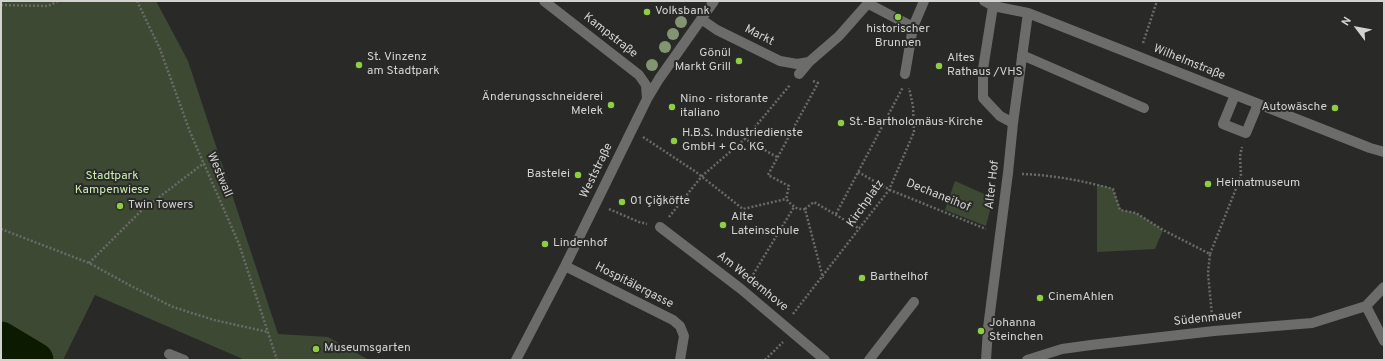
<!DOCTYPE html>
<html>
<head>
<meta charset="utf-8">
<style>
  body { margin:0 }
  #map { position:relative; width:1385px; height:361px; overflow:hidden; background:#292a28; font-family:Overpass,sans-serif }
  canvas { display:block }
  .frame { position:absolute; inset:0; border:2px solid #d2d3d1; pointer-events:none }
  .north { position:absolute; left:1337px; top:8px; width:40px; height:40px; -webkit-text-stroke:3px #292a28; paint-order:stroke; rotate:302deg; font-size:11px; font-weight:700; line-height:16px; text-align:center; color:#d2d3d1 }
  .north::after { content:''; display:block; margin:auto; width:14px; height:18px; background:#d2d3d1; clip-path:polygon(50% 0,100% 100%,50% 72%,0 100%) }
</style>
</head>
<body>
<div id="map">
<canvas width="1385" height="361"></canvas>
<div class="frame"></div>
<div class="north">N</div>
</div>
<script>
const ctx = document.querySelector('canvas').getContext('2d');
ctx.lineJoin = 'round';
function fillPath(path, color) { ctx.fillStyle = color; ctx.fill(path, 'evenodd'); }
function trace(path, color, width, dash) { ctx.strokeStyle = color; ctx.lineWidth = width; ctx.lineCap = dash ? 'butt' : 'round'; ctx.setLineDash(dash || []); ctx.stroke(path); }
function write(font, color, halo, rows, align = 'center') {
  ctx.font = font + ' Overpass,sans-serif'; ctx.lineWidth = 4; ctx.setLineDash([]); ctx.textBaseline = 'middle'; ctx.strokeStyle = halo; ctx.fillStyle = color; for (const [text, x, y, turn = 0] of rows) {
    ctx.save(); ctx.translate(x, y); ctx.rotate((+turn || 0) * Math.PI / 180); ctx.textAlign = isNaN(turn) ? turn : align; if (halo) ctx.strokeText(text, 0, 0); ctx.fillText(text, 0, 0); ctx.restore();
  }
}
fillPath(new Path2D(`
  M1,1H156L188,61L278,334L328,337L369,360H245L95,295L63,360H55L1,326Z
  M955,181L993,198L986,226L945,210Z
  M1097,184L1113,189L1121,210L1136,213L1163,230L1155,249L1097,252Z`), '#3e4934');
trace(new Path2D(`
  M1,339L36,360`), '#0c1b00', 35);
trace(new Path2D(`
  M137,1L160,49L190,132L239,244L277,360
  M1,5L48,6L58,1
  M1143,43L1157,1
  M813,81L818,83L768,175L789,186L786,199C793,206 796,210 805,209L823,278
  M643,137L696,172L743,209L786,199
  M777,157L745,139L790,85
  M858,172L890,190L986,229
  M1022,174C1053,175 1084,181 1113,189L1120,210L1136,213L1163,230L1210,254L1208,273L1212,316
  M609,209L639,222L647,224
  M805,209L814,202L860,229
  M836,214L903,87
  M669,217L702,176L745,139
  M1,229L89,263L133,287L173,307L214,320L268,332
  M1210,254L1241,176L1240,156L1242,147
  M89,263L141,211L204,163
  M751,278L794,207
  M793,314L889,190L914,132L913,106L909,88
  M765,360L783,342`), '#6a6b69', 2.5, [2, 2]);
trace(new Path2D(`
  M544,1L639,75L646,85L647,99
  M984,1L993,6L1028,13L1370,148L1384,152
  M867,3L913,27
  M993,6L983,69V98L1000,116L1013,123
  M701,19L717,30L780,61L797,64L809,62L839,36L870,1
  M1022,55L1144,108
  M799,74L809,62
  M905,74L913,27L924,1
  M1235,95L1223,124L1246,133L1258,104
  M660,227L741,289L825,360
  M565,266L673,320L680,326L684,336L680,360
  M1366,306L1384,341
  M169,354L184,360
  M516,360L565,266L647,99L659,79L714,1
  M869,360L914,302
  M986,360L988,328L1008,173L1013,123L1028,13
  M1027,360L1062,349L1091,345L1214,331L1312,323L1366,306L1384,287`), '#6c6d6a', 10);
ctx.fillStyle = '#829472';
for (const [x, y] of [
  [681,22],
  [673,34],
  [665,47],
  [652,65]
]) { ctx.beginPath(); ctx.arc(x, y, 6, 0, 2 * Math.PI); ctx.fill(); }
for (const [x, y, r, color] of [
  [647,12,4,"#8dce44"],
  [898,17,4,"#8dce44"],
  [739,61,4,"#8dce44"],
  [359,65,4,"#8dce44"],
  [939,66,4,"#8dce44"],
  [611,105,4,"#8dce44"],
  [672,107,4,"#8dce44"],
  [1335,108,4,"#8dce44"],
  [841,123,4,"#8dce44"],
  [674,141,4,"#8dce44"],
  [578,175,4,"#8dce44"],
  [1208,184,4,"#8dce44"],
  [622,202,4,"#8dce44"],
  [120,206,4,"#8dce44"],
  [723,225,4,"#8dce44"],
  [545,244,4,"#8dce44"],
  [862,278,4,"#8dce44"],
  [1040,298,4,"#8dce44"],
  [981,331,4,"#8dce44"],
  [316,349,4,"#8dce44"]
]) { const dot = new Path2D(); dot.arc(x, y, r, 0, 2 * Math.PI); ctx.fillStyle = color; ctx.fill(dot); trace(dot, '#292a28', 1.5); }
write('12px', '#d2d3d1', '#292a28', [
  ["Volksbank",655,12],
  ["historischer",898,30,"center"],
  ["Brunnen",898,44,"center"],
  ["Gönül",731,54,"right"],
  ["Markt Grill",731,68,"right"],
  ["St. Vinzenz",367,58],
  ["am Stadtpark",367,72],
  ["Altes",947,59],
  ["Rathaus /VHS",947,73],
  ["Änderungsschneiderei",603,98,"right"],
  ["Melek",603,112,"right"],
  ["Nino - ristorante",680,100],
  ["italiano",680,114],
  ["Autowäsche",1327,108,"right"],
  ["St.-Bartholomäus-Kirche",849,123],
  ["H.B.S. Industriedienste",682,134],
  ["GmbH + Co. KG",682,148],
  ["Bastelei",570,175,"right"],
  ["Heimatmuseum",1216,184],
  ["01 Çiğköfte",630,202],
  ["Twin Towers",128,206],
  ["Alte",731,218],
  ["Lateinschule",731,232],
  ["Lindenhof",553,244],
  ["Barthelhof",870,278],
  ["CinemAhlen",1048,298],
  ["Johanna",989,324],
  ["Steinchen",989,338],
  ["Museumsgarten",324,349]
], 'left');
write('12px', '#d2d3d1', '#292a28', [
  ["Kampstraße",610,36,38],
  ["Markt",759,36,27],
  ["Wilhelmstraße",1189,63,22],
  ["Weststraße",597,171,-64],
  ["Westwall",219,175,67],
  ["Alter Hof",993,185,-83],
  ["Dechaneihof",938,196,22],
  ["Kirchplatz",866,204,-55],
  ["Am Wedemhove",752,282,39],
  ["Hospitälergasse",634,286,27],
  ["Südenmauer",1208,319,-6]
]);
write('12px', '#caebaf', '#292a28', [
  ["Stadtpark",112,177],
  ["Kampenwiese",112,191]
]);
</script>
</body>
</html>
